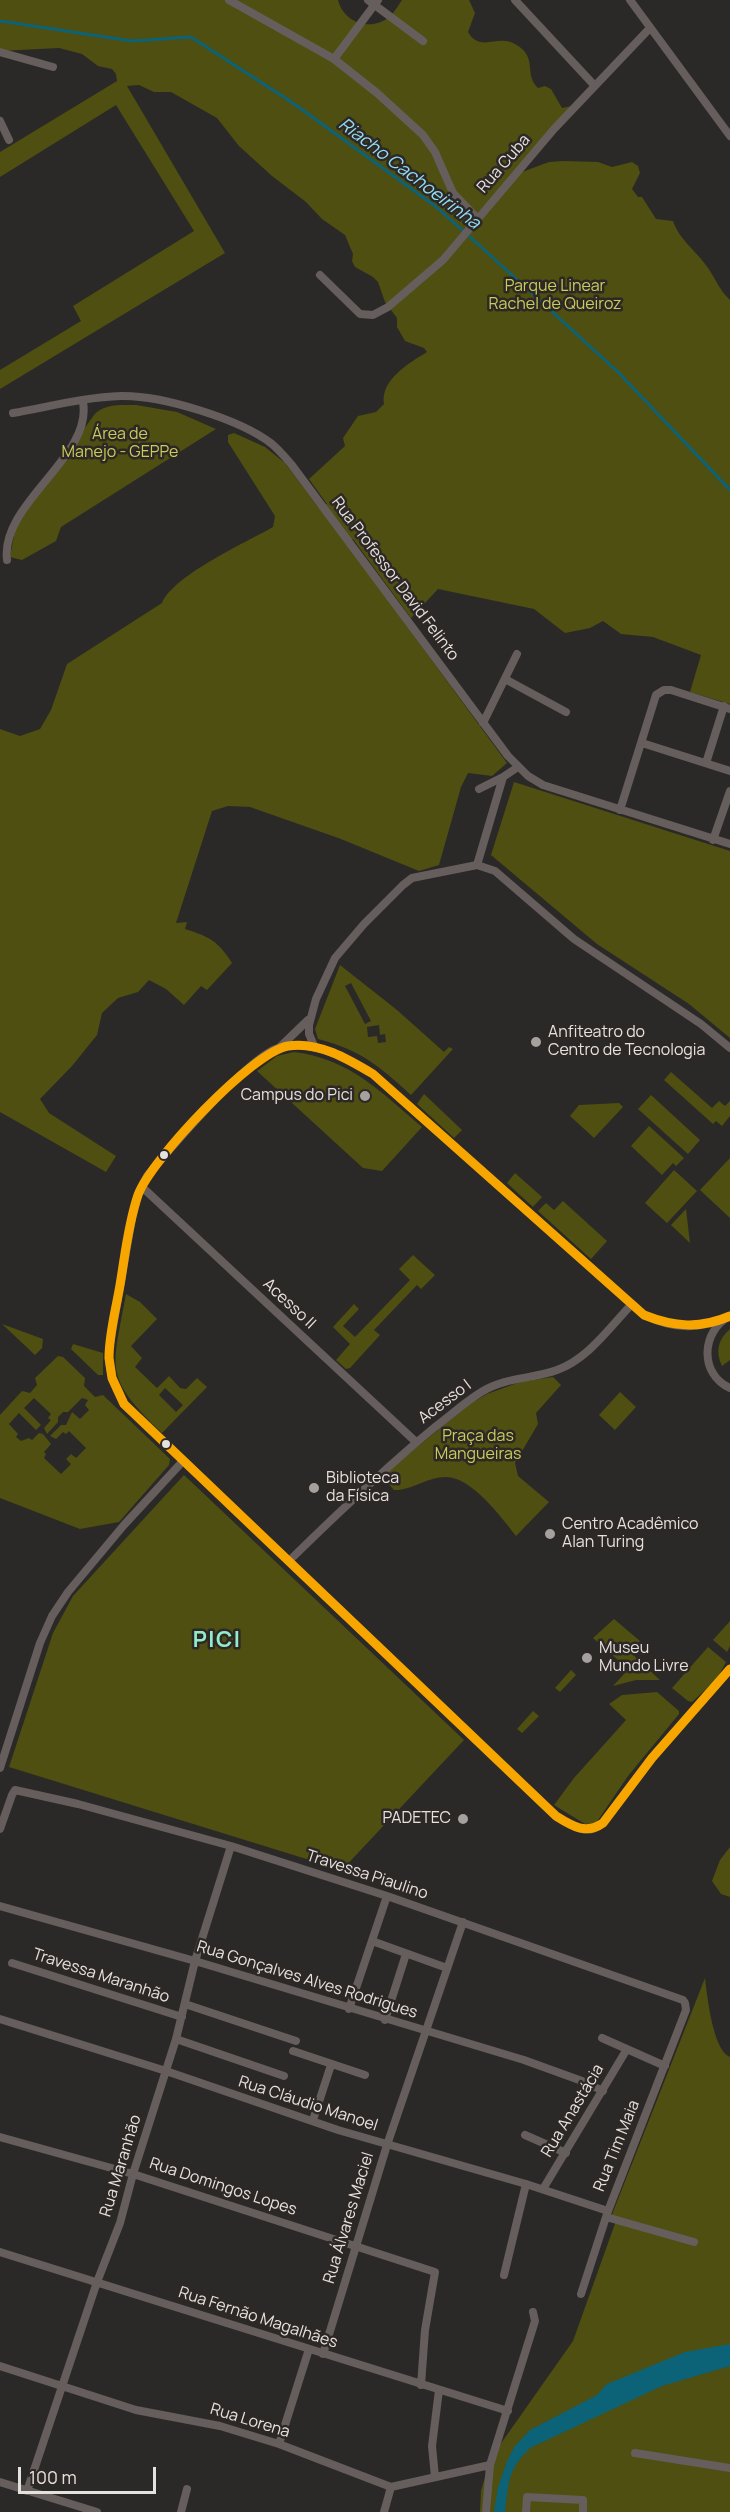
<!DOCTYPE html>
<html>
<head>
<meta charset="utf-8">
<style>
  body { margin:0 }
  #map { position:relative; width:730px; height:2512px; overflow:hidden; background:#2b2927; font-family:Manrope,sans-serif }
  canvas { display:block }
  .scale { position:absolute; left:18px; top:2467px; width:138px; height:27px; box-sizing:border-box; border:3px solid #e5e1df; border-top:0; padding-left:8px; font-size:18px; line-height:21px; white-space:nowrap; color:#e5e1df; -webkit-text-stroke:4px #2d2825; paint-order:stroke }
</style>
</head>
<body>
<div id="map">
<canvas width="730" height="2512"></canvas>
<div class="scale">100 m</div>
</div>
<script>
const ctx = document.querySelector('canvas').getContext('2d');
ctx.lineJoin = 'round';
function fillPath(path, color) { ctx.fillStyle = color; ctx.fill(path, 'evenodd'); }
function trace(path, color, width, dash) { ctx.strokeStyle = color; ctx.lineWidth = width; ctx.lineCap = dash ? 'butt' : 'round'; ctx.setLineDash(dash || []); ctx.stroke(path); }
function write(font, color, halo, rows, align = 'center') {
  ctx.font = font + ' Manrope,sans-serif'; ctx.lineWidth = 5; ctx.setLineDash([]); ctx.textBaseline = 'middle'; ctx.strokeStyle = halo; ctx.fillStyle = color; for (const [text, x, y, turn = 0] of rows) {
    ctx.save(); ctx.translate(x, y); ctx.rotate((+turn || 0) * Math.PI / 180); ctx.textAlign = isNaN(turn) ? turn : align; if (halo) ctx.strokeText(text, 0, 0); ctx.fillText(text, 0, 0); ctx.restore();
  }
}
fillPath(new Path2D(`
  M0,0H338C343,20 364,30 383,21C392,17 397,7 402,0H469L475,13L468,32C480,53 498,34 515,44C539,57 523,74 538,88L545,86L551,89L562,108L572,106L522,172L549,162L563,161L598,162L612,167L632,162L638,166L640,173L632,189L638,197H642L656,219L673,221C679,239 694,249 705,264C715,276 718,289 730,300V704L690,692L701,655L653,637L621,634L603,621L590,628L565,633L534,609L438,589L411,618L353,539L345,542L507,763L492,776L468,773L461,787L439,865L419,871L341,839L250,807L228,806L212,811L176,923L187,922L185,929C210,937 218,941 232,963L207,990L201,986L184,1005L166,989L149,980L138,992L118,998L102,1013L97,1035L72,1066L40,1099L49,1113L116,1156L106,1172L0,1112V729L20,736L40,729L51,710L67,664L162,603C174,575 245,543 273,527L275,516L228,442V435L234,433L265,447L285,463L318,507L327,504L309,479L345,446L343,438L358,416L376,412L384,404C380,380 409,363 427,352L424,348L405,341L397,327V318L385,302L378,282L373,277L355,267L352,261L353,254L345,235L322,219L306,202L272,176L239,146L217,118L171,92H154L139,85L127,86L225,253L0,389V370L81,321L73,306L194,231L116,105L0,177V152L117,81L116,74L112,69L98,66L82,54L59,48L0,51Z
  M136,405L177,412L216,429L61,527L56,541L22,560L10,557L16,525L94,415C104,403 122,405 136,405Z
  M514,782L730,851V1038L689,1004L597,944L491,855Z
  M340,965L397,1010L444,1052L449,1047L453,1049L411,1095C378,1065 362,1051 318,1039L315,1029ZM351,983L371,1021L365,1024L345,986ZM379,1025L380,1035L385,1034L386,1042L378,1043L377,1036L368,1037L367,1027Z
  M294,1052C350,1059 381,1092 422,1127L382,1171L363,1168L257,1071L277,1056Z
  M671,1072L712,1108L719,1101L725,1106L730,1101V1116L722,1126L716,1121L713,1124L664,1080Z
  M424,1094L462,1130L454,1138L417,1104Z
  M651,1095L700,1140L688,1154L638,1109Z
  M619,1103L623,1107L594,1138L570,1116L579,1105Z
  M649,1126L684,1158L676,1166L673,1163L662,1175L631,1146Z
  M730,1158V1218L700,1190Z
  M674,1170L697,1191L667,1223L645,1203Z
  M515,1173L542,1197L533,1207L507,1183Z
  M563,1201L607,1241L591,1259L538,1211L546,1203L554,1210Z
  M686,1209L690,1243L671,1225Z
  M413,1255L435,1275L421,1289L417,1285L374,1330L380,1335L350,1368L346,1369L336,1360L350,1344L333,1327L354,1304L359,1309L343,1326L355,1337L410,1280L399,1269Z
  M126,1294L140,1302L157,1319L131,1346L142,1358L135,1367L157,1388L169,1376L180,1388L186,1389L197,1378L207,1387L162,1433C103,1376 112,1371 126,1294ZM165,1388L183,1405L176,1412L159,1395Z
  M2,1324L43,1339L42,1348L35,1355Z
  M730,1329V1360L722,1366C715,1352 718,1339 730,1329Z
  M73,1344L103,1353V1375H98L71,1349Z
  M58,1356L63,1357L85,1378L84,1386L95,1397L103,1395L170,1459L169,1465L119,1522L80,1529L0,1498V1415L22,1391L30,1393L37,1385L35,1378ZM34,1398L51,1414L48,1418L51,1420L44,1428L47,1434L58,1422V1417L63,1412H68L82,1398L88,1400L85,1405L89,1410L80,1419L72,1412L66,1425H61L50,1436L56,1439L63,1432L66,1434L69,1431L86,1448L76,1458L71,1454L66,1459L71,1464L61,1474L44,1458L46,1454L44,1452L51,1444L43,1434L39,1433L32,1440L29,1438L21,1441L16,1437L18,1434L9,1424L19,1413L36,1430L41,1425L24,1408Z
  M553,1377L561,1385L536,1413L538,1424L515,1463L518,1476L549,1502L516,1536C501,1517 471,1476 445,1477C430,1477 414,1488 399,1490H394L387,1482V1472L467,1406L487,1394L520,1382Z
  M620,1392L636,1407L615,1430L599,1415Z
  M184,1475L464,1740L342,1870L9,1767L53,1633L73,1596Z
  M614,1619L640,1641L630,1652L660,1680H636L613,1686L624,1674L622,1671L626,1667L593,1638Z
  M730,1621V1646L727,1652L713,1640Z
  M708,1647L726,1662L717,1679L692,1702L688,1701L672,1688Z
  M571,1670L576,1675L560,1692L555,1688Z
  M657,1692L679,1711V1714L628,1776L596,1823L585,1824L554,1805L574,1778L626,1720L609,1704L622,1695Z
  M533,1711L539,1716L522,1733L517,1729Z
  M730,1847V1897L721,1894L712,1881L720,1860Z
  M705,1978C707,1995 713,2051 730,2057V2512H480L481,2491L490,2459L573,2341L617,2218L611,2217Z`), '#4e4f10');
fillPath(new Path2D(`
  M730,2344V2366L662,2386L530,2448C507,2471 509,2481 505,2512H494L498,2487L508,2459L515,2446L530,2430L597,2395L607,2384L685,2352Z`), '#0c6277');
trace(new Path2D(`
  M0,21L132,41L191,37L293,103L435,206L479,245L618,372L730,490`), '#0c6277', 3);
trace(new Path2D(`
  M229,0L334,59L377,93L423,135L435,152L453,193L477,218
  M368,0L423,41
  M515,0L594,85
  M630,0L730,136
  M0,52L53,67
  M334,59L378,0
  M0,121L9,140
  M320,275L360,314L373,315L388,307L443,260L554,129L650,28
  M13,413C48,407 85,397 121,396C161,395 240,419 272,444C279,450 285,457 291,464L508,756L528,776L543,785L730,844
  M7,560C0,503 93,457 83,402
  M505,679L566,712
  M483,723L517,654
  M642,743L730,771
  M706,763L724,706
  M479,789L503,777
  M620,810L656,695L664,690H671L730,709
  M713,840L730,791
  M477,865L503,777L518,767
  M280,1047L308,1020
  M315,1048L309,1034V1025L316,999L335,958L364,924L403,885L412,878L477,865L495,871L574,939L701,1024L730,1048
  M142,1187L416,1442
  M730,1316C701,1331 699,1374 730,1388
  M724,1319C694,1330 672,1328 644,1315L373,1074C347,1058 310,1038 278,1048C248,1057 170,1149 147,1176L138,1195L132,1218L109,1350C108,1371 114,1385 124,1404L556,1816C572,1826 587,1837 603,1823L652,1758L730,1669
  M293,1557C339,1512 385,1468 435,1427C451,1415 466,1401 483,1391C506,1377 533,1379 557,1370C588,1359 610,1327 632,1304
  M0,1768L40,1643L52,1616L68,1592L124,1525L183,1461
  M0,1829L12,1795L15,1790L78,1804L231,1846L387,1896L683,2000L685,2003L686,2010L608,2211L581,2294
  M0,1906L195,1961L524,2060L582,2081L603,2091
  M372,1941L447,1968
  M12,1963L182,2017
  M185,2004L296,2041
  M349,2009L387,1896
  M0,2019L166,2071L338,2130L526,2184L608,2211
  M385,2020L406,1954
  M602,2038L665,2066
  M176,2039L284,2076
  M293,2051L365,2075
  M313,2120L331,2065
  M525,2135L566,2153
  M0,2137L133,2174L435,2272L425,2330L421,2385
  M543,2189L627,2049
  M606,2217L694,2242
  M0,2252L508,2411
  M504,2275L526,2184
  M323,2354L387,2145L463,1922
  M0,2366L136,2410L220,2426L279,2444L391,2487L490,2465
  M279,2444L309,2349
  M635,2453L730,2468
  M435,2477L432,2446L439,2390
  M0,2482L97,2512
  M27,2491L97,2282L120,2223L133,2174L176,2039L195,1961L231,1846
  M181,2512L187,2489
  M384,2512L391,2487
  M486,2512L490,2465L535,2321L533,2312
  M526,2512L527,2497L583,2500V2512`), '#665d5d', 8);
trace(new Path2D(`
  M730,1316C700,1329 674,1327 644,1315L373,1074C348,1059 318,1041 288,1046C252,1052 150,1161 138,1195C128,1224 125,1256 120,1285C116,1309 109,1334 109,1358L112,1378L124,1404L556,1816C572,1826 586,1835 603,1823L652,1758L730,1669`), '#f7a600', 9);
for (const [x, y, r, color] of [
  [536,1042,6,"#a4a19f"],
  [365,1096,6,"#a4a19f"],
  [164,1155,5,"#e5e1df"],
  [166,1444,5,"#e5e1df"],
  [314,1488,6,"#a4a19f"],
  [550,1534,6,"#a4a19f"],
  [587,1658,6,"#a4a19f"],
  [463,1819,6,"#a4a19f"]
]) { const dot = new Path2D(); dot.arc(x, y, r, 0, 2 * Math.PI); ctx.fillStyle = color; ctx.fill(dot); trace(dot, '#2d2825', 2); }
write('16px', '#e5e1df', '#2d2825', [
  ["Rua Cuba",504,164,-49],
  ["Rua Professor David Felinto",395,579,53],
  ["Acesso II",289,1304,43],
  ["Acesso I",445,1402,-37],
  ["Travessa Piaulino",367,1875,18],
  ["Travessa Maranhão",101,1976,18],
  ["Rua Gonçalves Alves Rodrigues",307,1980,17],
  ["Rua Cláudio Manoel",308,2104,18],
  ["Rua Anastácia",573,2111,-59],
  ["Rua Tim Maia",617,2146,-68],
  ["Rua Maranhão",121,2166,-73],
  ["Rua Domingos Lopes",223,2187,18],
  ["Rua Álvares Maciel",349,2218,-73],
  ["Rua Fernão Magalhães",258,2318,18],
  ["Rua Lorena",250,2421,17]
]);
write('16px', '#c8cc5b', '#2d2825', [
  ["Parque Linear",555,287],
  ["Rachel de Queiroz",555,305],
  ["Área de",120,435],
  ["Manejo - GEPPe",120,453],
  ["Praça das",478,1437],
  ["Mangueiras",478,1455]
]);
write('16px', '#e5e1df', '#2d2825', [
  ["Anfiteatro do",548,1033],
  ["Centro de Tecnologia",548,1051],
  ["Campus do Pici",353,1096,"right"],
  ["Biblioteca",326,1479],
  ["da Física",326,1497],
  ["Centro Acadêmico",562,1525],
  ["Alan Turing",562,1543],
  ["Museu",599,1649],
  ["Mundo Livre",599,1667],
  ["PADETEC",451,1819,"right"]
], 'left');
write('italic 18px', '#90dcf4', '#2d2825', [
  ["Riacho Cachoeirinha",409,174,37]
]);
ctx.letterSpacing = '1.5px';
write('bold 22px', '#91ecca', '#2d2825', [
  ["PICI",217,1641]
]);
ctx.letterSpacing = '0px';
</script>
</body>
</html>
